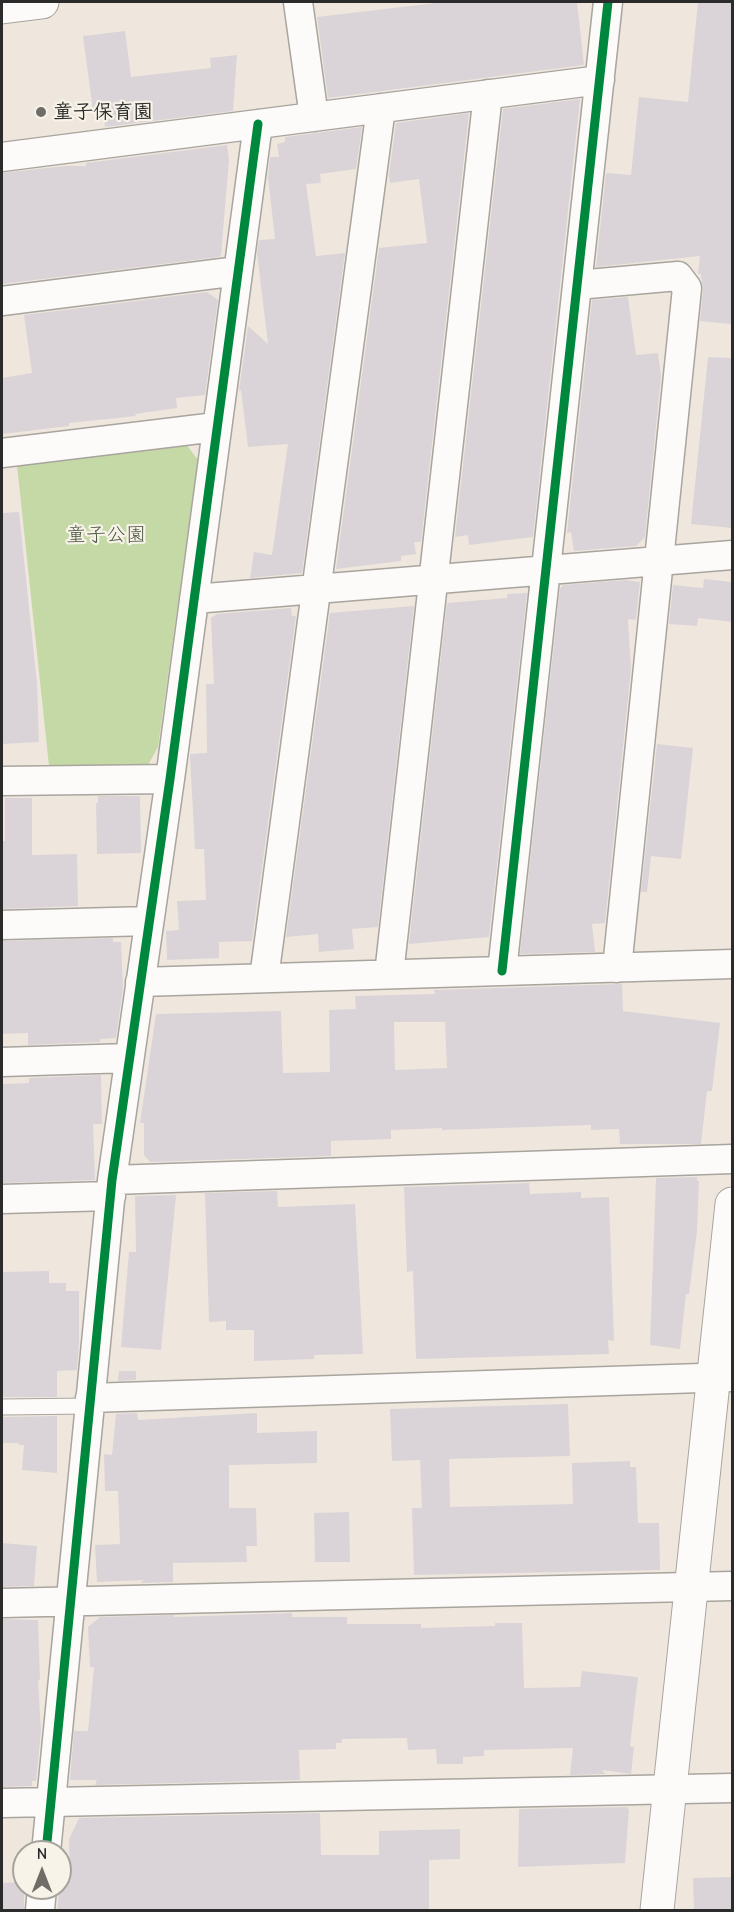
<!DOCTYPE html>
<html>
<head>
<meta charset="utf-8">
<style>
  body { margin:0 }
  #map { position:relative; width:734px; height:1912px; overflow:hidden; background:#efe7dd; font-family:"Comic Neue",sans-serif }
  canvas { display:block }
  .frame { position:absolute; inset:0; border:3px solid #2b2b2b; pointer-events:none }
  .north { position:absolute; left:12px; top:1840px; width:60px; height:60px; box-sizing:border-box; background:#f7f3e8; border:2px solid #a5a39c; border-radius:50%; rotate:0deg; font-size:16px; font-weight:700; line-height:24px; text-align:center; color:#2b2b2b }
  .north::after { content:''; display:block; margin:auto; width:21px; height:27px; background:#706d69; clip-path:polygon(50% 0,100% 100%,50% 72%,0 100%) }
</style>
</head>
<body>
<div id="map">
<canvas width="734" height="1912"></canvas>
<div class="frame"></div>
<div class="north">N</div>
</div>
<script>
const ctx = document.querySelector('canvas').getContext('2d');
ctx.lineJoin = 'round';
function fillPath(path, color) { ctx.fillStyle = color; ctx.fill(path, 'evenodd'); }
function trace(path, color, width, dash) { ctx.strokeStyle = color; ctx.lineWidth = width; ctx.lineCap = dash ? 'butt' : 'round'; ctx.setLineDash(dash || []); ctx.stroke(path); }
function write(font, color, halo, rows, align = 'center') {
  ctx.font = font + ' "Comic Neue","Klee One",sans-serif'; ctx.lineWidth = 4.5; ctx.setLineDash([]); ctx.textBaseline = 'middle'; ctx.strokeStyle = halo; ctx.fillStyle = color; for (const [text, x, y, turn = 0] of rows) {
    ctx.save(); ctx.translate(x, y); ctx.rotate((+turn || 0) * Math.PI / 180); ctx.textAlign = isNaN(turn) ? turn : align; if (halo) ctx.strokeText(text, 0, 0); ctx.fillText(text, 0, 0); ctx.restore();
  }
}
fillPath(new Path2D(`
  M186,444L198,460L158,747L148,765L49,766L17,465Z`), '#c5d9a7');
fillPath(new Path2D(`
  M444,2H577L584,65L328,98L317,17Z
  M698,2H732V307L731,324L700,321L703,290L701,274H698L700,256L596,267L606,173L631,175L639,97L688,102Z
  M125,31L131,77L211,68L210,58L237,55L233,111L105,127L103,110L93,111L83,36Z
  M580,99L533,537L469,545L468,535L455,537L503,109Z
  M469,113L421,542H414L416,554L401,556V561L336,569L379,248L427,243L419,179L390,183L389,175L396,123Z
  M362,127L356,169L320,174L321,183L306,184L316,256L345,253L302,573L250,578L254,552L272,555L288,444L248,447L241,390L239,391L248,326L268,344L257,253L259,240L275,239L268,177L270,157H279L277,144L285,142V137Z
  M227,145L229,160L221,255L219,257L2,284V173L65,166H86V163Z
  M207,292L218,300L205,395L176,398L177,408L135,414L136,416L69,423V426L2,434V378L32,373L24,315Z
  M628,297L636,355L658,353L661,376L645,537L636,546L574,551L571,532L567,533L592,300Z
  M708,357L732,358V528L691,524Z
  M19,512L37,683L39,742L2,744V513Z
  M704,579L732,582V622L698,618L697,626L669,624L673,585L703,588Z
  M626,580L640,582L636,620L628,619L631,669L605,923L592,924L595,952L520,954L560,589L563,585Z
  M527,593L489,937L409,944L447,603L507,598V594Z
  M414,606L378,927L352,929L354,949L319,952L318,934L286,937L330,613Z
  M291,608L292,616H296L252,941L219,942V958L167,960L166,931L179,930L177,901L206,900L204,849H195L190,756V754L207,753L206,684H214L211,618L217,614Z
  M657,744L693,748L681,859L651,856L647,892H641Z
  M98,796H140L141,853L97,854L96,803H98Z
  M5,798H32V855L77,854L78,906L2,909V841H5Z
  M113,938V942H121L123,988L116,1038L100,1039V1042L28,1045V1033L2,1034V941Z
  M622,984L623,1011L720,1023L712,1091H707L701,1144H620L619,1129L591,1130V1125L442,1130V1128L391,1130V1139L331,1141V1156L150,1162L144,1155V1123H140L156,1014L281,1011L283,1073L330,1072L329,1010L356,1009L355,996L435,994L434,990ZM394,1022H445L447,1068L395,1070Z
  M101,1075L102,1124H93L95,1180L2,1183V1084L29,1083V1078Z
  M697,1177V1181H699L697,1231L689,1294H686L680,1349L650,1345L656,1178Z
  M529,1183L530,1194L581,1192V1198L609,1197L614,1341L608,1340L609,1354L416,1359L413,1271L407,1272L404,1187Z
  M277,1191L278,1207L355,1204L363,1354L314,1355V1359L254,1361V1330H226V1321L209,1322L205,1193Z
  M176,1195L161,1350L121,1347L129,1252H136L135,1196Z
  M49,1271V1283H66V1291H79V1344L77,1370L57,1371V1397H2V1272Z
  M119,1371H136V1380L118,1381Z
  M568,1404L570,1456L449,1459L450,1507L573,1504L572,1463L630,1461V1467H636L638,1523H659L660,1570L414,1575L412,1508H422L420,1460L392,1461L390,1409Z
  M137,1413L138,1420L257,1413V1433L317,1431V1463L229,1465V1508H256L257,1546H246L247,1562L173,1563V1582L141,1583L144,1580L97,1582L95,1545L120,1544L118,1491H105L104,1454L112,1455L116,1414Z
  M57,1416V1473L22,1470L24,1445H19V1443H2V1417Z
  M349,1512L350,1562H315L314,1513Z
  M2,1543L37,1546L34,1586L2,1587Z
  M292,1613V1617H347V1624H421V1628L495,1626V1623H522L524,1688L580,1687L582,1671L638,1677L630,1746L634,1747L631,1774L602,1770L605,1774L570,1775L573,1748L484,1750V1756L463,1757V1764H437L436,1749L408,1750L407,1738L342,1739V1743H336V1749L299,1750L300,1780L95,1785L97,1780H70L74,1731H88L94,1667H90L88,1627L100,1617L174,1615V1617Z
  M2,1619L38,1620L40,1680H38L41,1731L36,1781H32V1786L2,1787Z
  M627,1807L629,1810L625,1863L518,1867L519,1809Z
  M320,1813L321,1855H379V1831L460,1829V1859L429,1860V1911H57L60,1882L70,1881L69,1839L79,1818Z
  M732,1877V1911H694L693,1878Z
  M24,1882V1911H2V1883Z`), '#dad4d9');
const service = new Path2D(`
  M2,1407L89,1406`);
const minor = new Path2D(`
  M298,2L314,117
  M2,157L600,80
  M577,285L678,276L687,288L617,968
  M2,301L238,271
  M2,453L216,427
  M194,599L732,555
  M2,781L170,779
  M2,925L149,921
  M502,971L608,2
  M389,974L488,94
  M264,978L381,108
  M140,982L732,964
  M2,1062L129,1058
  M112,1180L732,1159
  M2,1199L111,1196
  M90,1398L732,1377
  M2,1603L732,1586
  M2,1803L732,1788
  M46,1852L112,1180L170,779L258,124
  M40,1910L42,1888`);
const tertiary = new Path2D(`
  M2,7L42,2
  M657,1910L732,1204`);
trace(service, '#a8a49e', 17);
trace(minor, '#a8a49e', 31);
trace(tertiary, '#a8a49e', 35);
trace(service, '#fdfbfa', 15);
trace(minor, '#fdfbfa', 28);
trace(tertiary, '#fdfbfa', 33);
trace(new Path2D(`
  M502,971L608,2
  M46,1852L112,1180L170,779L258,124`), '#00873e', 9);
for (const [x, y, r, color] of [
  [41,112,6,"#706d69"]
]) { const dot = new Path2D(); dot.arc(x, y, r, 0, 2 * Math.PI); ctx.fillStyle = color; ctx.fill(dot); trace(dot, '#f7f3e8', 2); }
write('bold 20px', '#2b2b2b', '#f7f3e8', [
  ["童子保育園",53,112]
], 'left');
write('20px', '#49543f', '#f7f3e8', [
  ["童子公園",106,535]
]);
</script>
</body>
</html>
